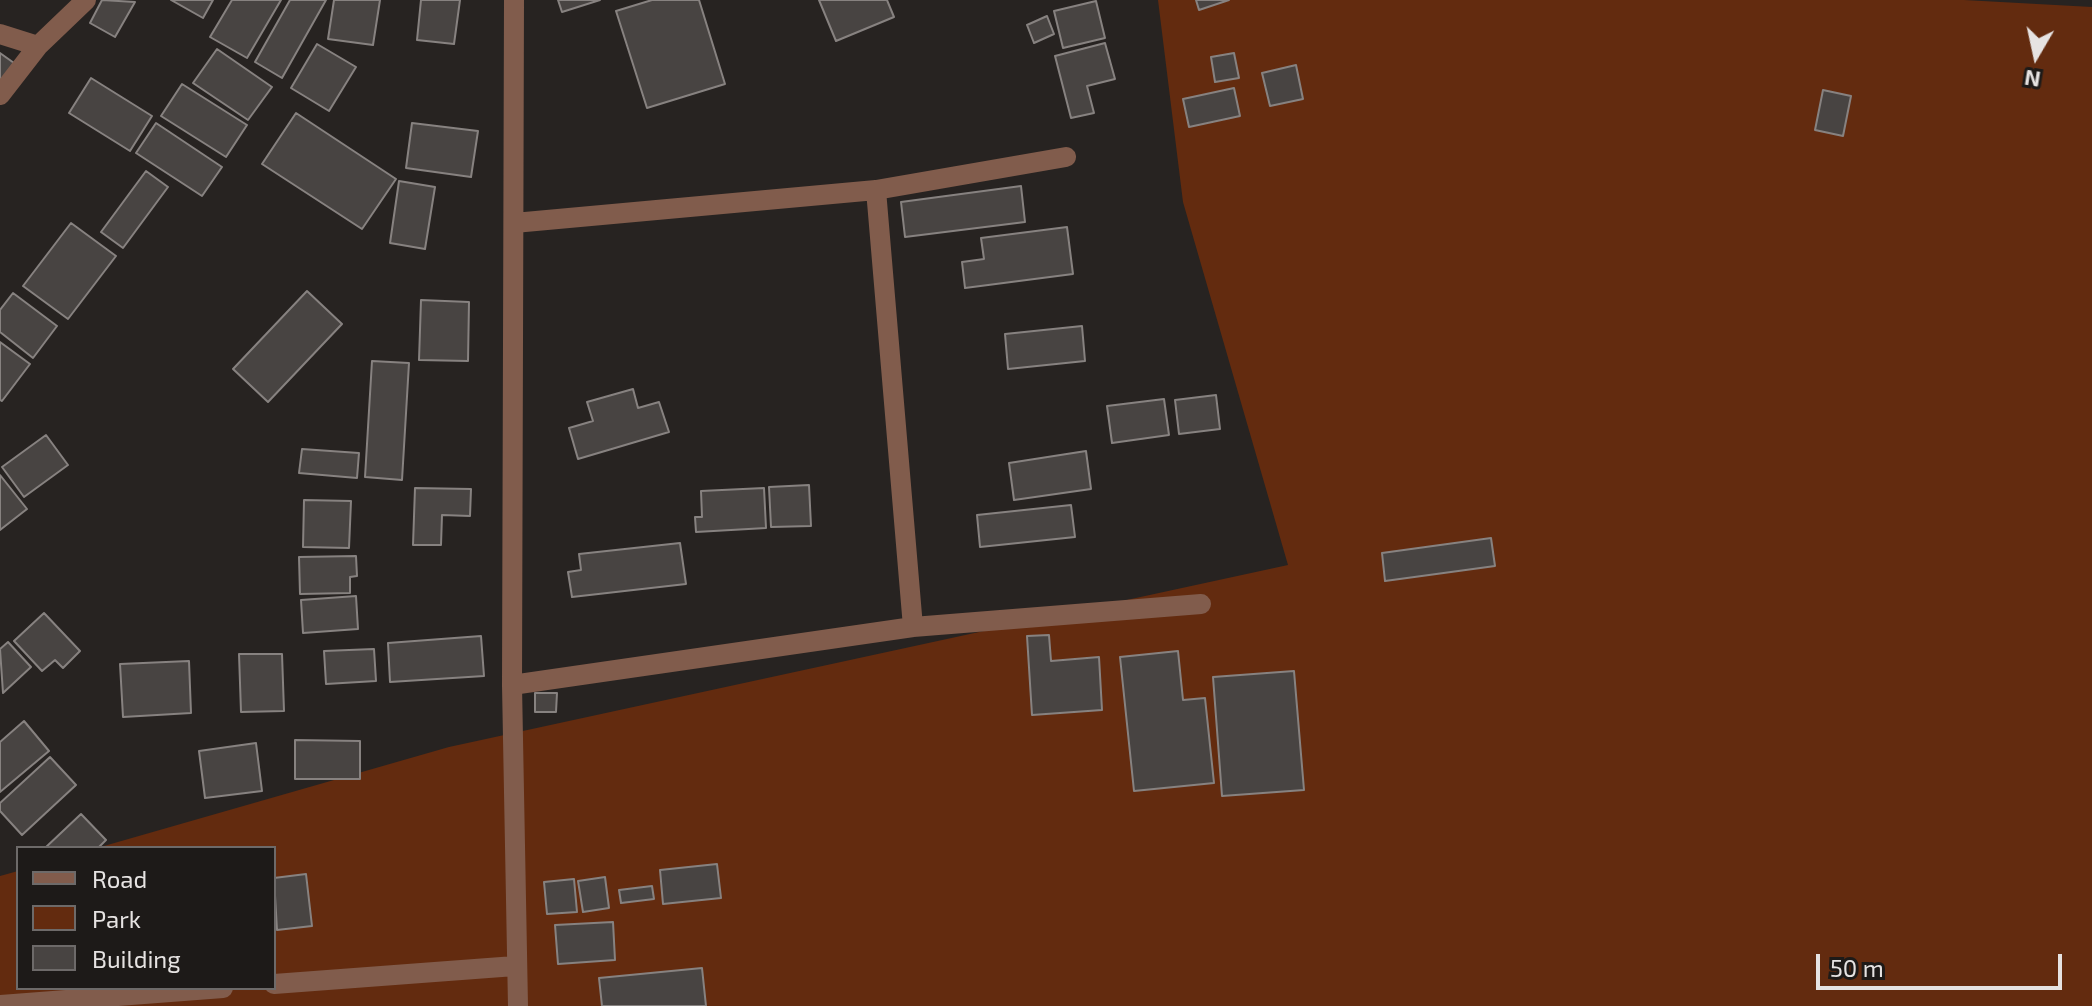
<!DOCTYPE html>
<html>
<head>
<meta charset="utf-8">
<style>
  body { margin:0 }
  #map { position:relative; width:2092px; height:1006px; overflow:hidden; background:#272321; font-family:"Exo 2",sans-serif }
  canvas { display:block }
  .legend { position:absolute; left:16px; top:846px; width:260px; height:144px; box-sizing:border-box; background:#1d1a18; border:2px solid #6d6a69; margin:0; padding:10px 14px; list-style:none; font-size:24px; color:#e6e3e2 }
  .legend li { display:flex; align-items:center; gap:16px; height:40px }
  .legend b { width:40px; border:2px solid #6d6a69 }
  .north { position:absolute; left:1996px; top:16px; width:80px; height:80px; -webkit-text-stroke:6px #1d1a18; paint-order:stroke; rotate:189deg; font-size:22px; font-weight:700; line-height:32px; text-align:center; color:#e6e3e2 }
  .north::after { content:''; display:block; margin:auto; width:28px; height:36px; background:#e6e3e2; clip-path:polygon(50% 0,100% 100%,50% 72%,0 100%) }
  .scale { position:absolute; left:1816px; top:954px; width:246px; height:36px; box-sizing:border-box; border:4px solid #e6e3e2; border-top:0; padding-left:10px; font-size:24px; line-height:28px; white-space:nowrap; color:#e6e3e2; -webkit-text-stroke:6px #1d1a18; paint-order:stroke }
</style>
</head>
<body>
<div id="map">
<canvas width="2092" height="1006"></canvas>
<ul class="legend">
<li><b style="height:10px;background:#815c4c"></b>Road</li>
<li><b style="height:22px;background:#632b0f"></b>Park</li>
<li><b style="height:22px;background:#484442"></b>Building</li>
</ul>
<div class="north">N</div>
<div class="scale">50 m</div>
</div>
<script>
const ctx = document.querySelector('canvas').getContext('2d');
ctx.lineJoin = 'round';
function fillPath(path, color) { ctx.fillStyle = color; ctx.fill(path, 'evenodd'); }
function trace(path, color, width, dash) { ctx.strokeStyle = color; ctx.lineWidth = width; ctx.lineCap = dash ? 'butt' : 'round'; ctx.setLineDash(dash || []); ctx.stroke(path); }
fillPath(new Path2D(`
  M1158,0H1964L2092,7V1006H0V876L18,871V988H274V848H97L449,747L1288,565L1183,202Z`), '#632b0f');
const building = new Path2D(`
  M102,0L135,2L115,37L90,23Z
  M171,0H213L203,18Z
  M232,0H281L247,58L210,37Z
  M290,0H326L282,78L255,62Z
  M334,0H380L373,45L328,39Z
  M421,0H460L454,44L417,40Z
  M558,0H600L562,12Z
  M652,0H699L725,84L647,108L616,11Z
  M819,0H887L894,17L836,41Z
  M1196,0H1229L1199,10Z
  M1096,1L1105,38L1063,48L1054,11Z
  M1047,16L1054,34L1034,43L1027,25Z
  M1105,43L1115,79L1087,86L1094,113L1071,118L1055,56Z
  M317,44L356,67L329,111L291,88Z
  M217,49L272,87L248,120L193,83Z
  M0,53L14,63L0,83Z
  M1234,53L1239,78L1215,82L1211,57Z
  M1296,65L1303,99L1270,106L1262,73Z
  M91,78L152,116L130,151L69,113Z
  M182,84L247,125L226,157L161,116Z
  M1234,88L1240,116L1189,127L1183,99Z
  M1823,90L1851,96L1843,136L1815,130Z
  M296,113L396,179L362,229L262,164Z
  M156,123L222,167L202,196L136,153Z
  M412,123L478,131L471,177L406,168Z
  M146,171L168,187L123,248L101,232Z
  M399,181L435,187L425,249L390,243Z
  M1021,186L1025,222L905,237L901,202Z
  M71,223L116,256L68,319L23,286Z
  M1067,227L1073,274L965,288L962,262L984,259L981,238Z
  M307,291L342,324L268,402L233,369Z
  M13,293L57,326L33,358L0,332V310Z
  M421,300L469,302L468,361L419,360Z
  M1082,326L1085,361L1008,369L1005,334Z
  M0,342L30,364L2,401L0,400Z
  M372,361L409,363L402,480L365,477Z
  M633,389L638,408L659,402L669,432L578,459L569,428L593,421L587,402Z
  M1216,395L1220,429L1179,434L1175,400Z
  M1164,399L1169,435L1112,443L1107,406Z
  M46,435L68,465L24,497L2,467Z
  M302,449L359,453L357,478L299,473Z
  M1086,451L1091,489L1014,500L1009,463Z
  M0,475L27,509L0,530Z
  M809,485L811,526L771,527L769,487Z
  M415,488L471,489L470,516L442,515L441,545H413Z
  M764,488L766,528L696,532L695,517H702L701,491Z
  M304,500L351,501L349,548L303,547Z
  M1071,505L1075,537L980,547L977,515Z
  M1491,538L1495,566L1385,581L1382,553Z
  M680,543L686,584L572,597L568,572L581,570L579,554Z
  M356,556L357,576L350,577V593L300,594L299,557Z
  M356,596L358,629L303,633L301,600Z
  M44,613L80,651L63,668L55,660L42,671L14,641Z
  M1049,635L1051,661L1099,657L1102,710L1032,715L1027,636Z
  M481,636L484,676L390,682L388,643Z
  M8,642L31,667L3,693L0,649Z
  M374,649L376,681L326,684L324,651Z
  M1178,651L1183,700L1205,698L1214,783L1134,791L1120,657Z
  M239,654H282L284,711L241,712Z
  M189,661L191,713L123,717L120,664Z
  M1294,671L1304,790L1222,796L1213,677Z
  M535,693H557L556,712H535Z
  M24,721L49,751L0,792V742Z
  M295,740L360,741V779H295Z
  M256,743L262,791L205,798L199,751Z
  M50,757L76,785L22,835L0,811V803Z
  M81,814L106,840L98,848H45Z
  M717,864L721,898L663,904L660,870Z
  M306,874L312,926L277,930L274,878Z
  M605,877L609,908L583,912L578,881Z
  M574,879L577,912L547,914L544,882Z
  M652,886L654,899L621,903L619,890Z
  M613,922L615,960L558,964L555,925Z
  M702,968L706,1006H602L599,978Z`);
fillPath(building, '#484442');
trace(building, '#878280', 2);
trace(new Path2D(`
  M514,0L512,685L518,1006
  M0,34L38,46
  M0,95L38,46L86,0
  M876,190L913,627
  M514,223L876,190L1066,157
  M512,685L913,627L1201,604
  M274,984L515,966
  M0,1005L223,988`), '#815c4c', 20);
</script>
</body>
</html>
